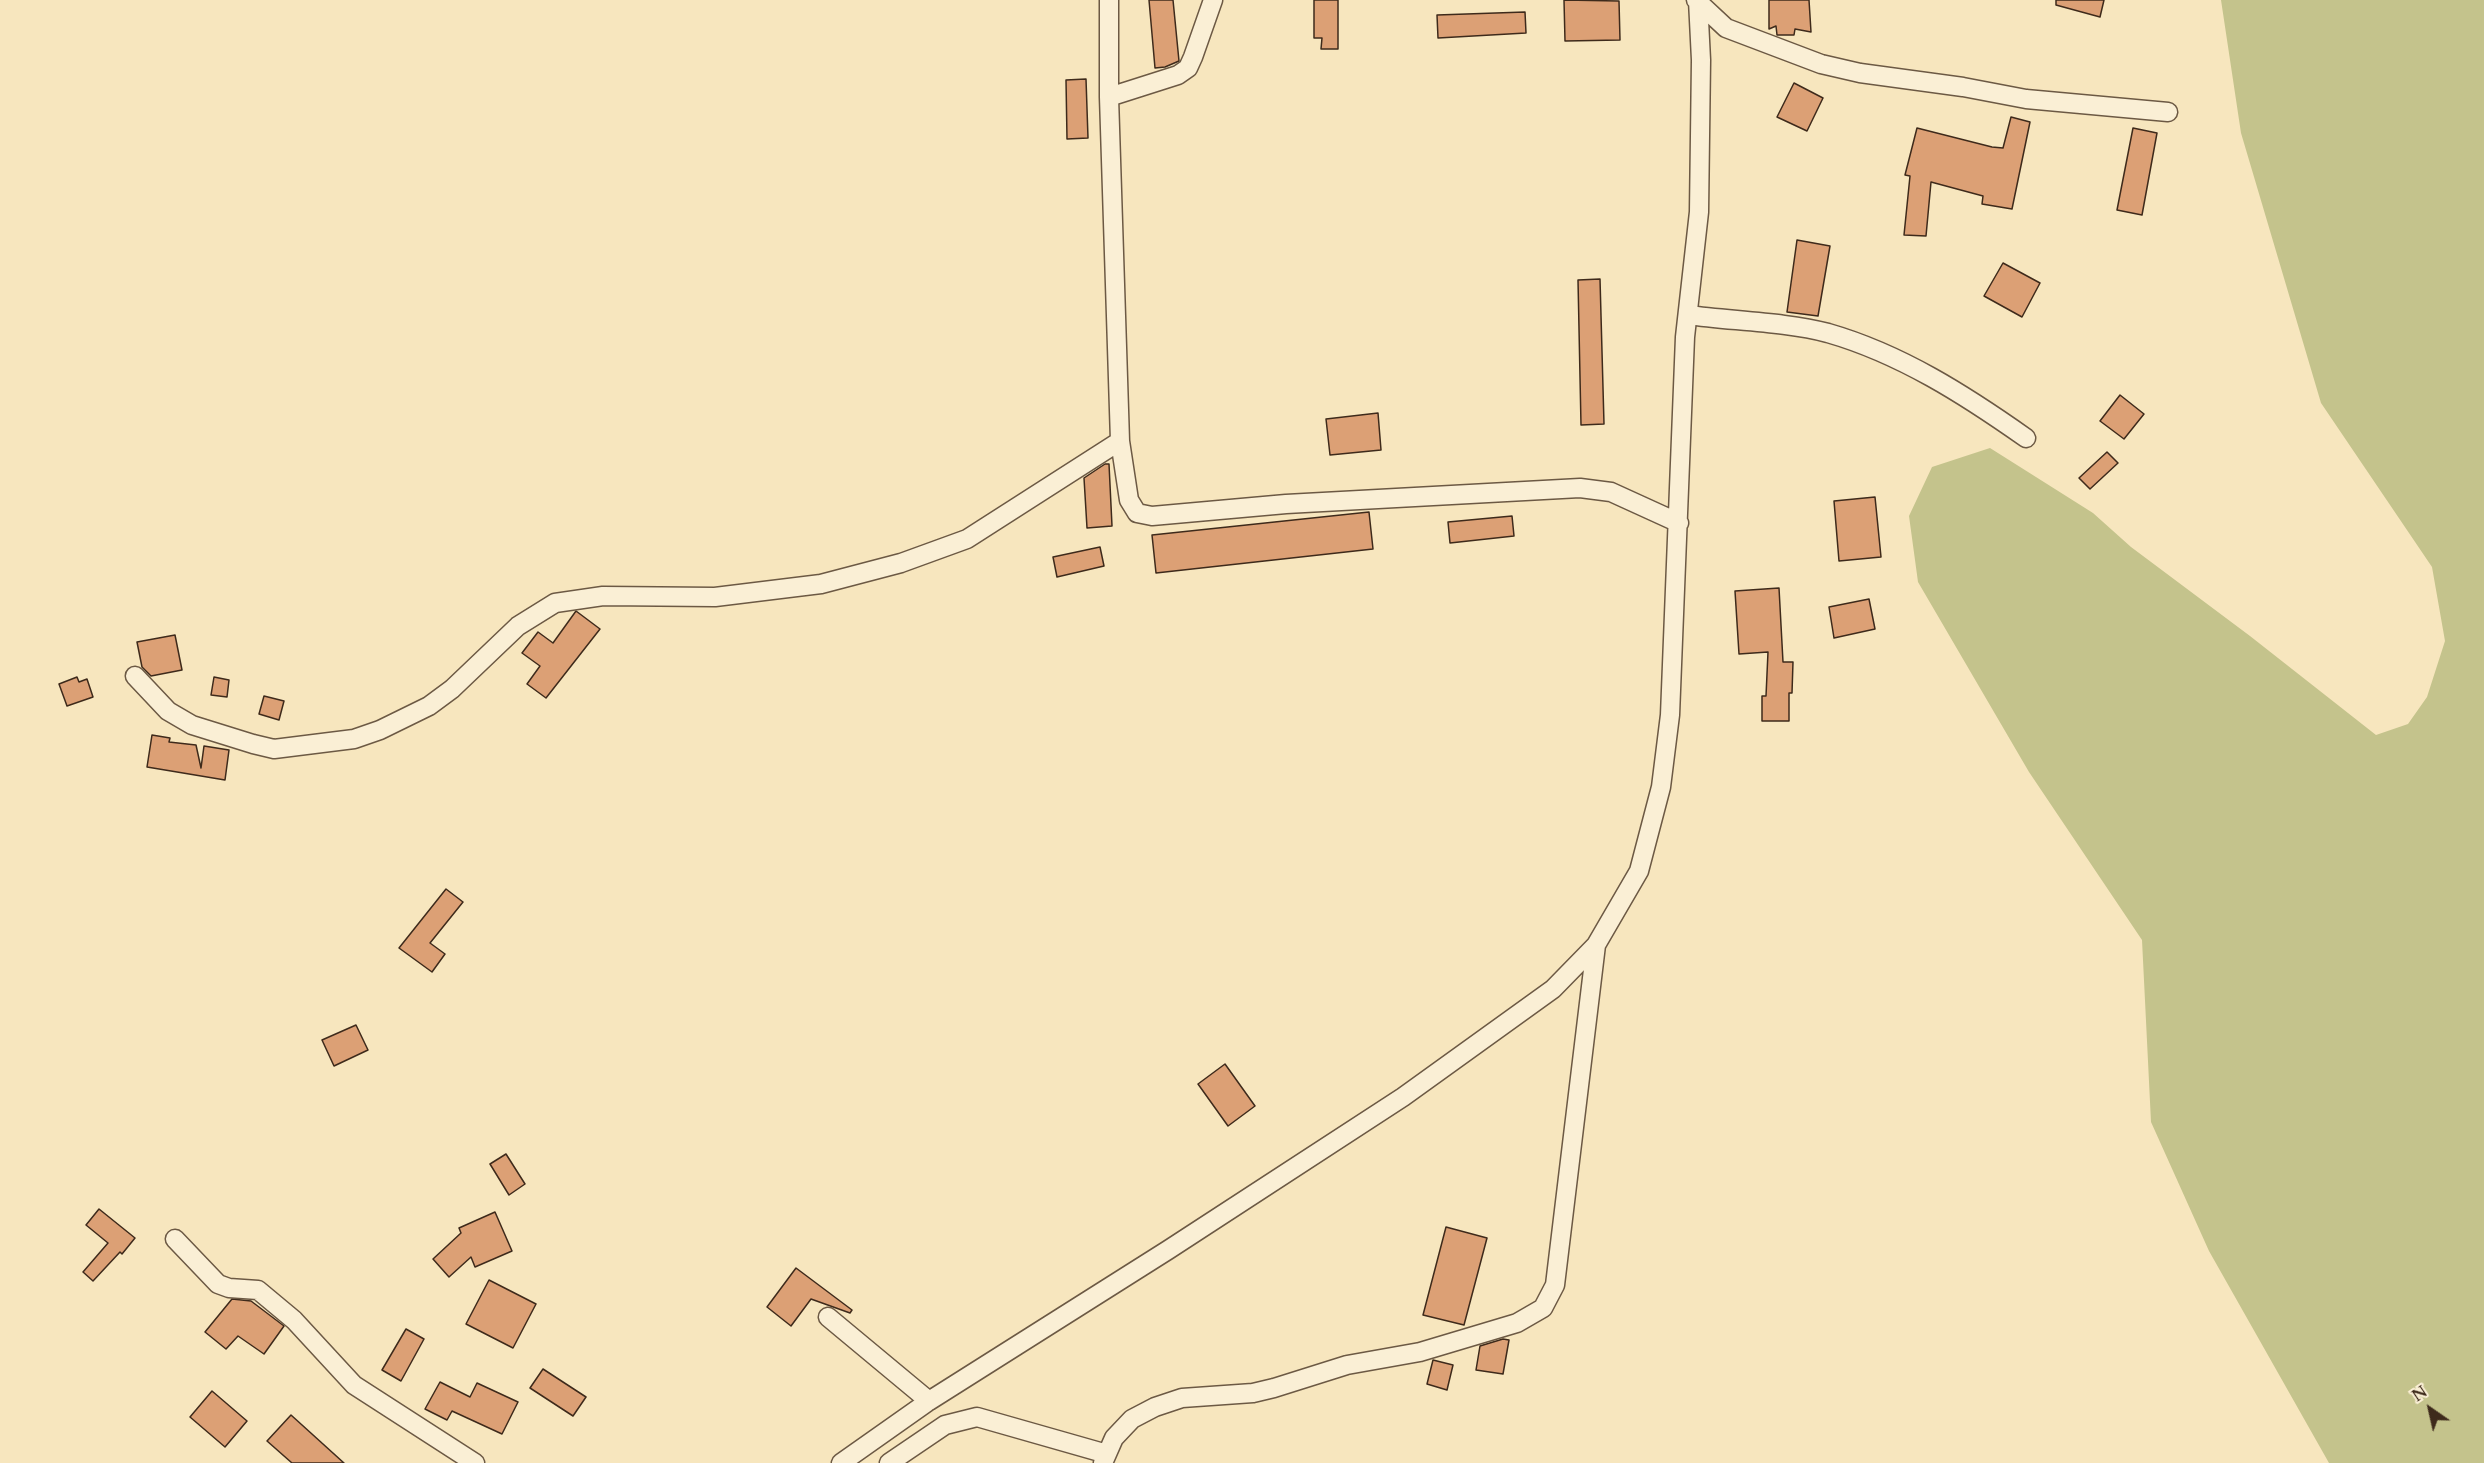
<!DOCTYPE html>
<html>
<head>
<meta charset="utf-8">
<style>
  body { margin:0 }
  #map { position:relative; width:2484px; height:1463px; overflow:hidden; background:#f7e6be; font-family:Cardo,serif }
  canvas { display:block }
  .north { position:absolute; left:2400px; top:1379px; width:60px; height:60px; -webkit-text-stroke:4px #faefd5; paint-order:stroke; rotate:326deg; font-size:16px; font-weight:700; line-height:24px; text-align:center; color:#3e2a1b }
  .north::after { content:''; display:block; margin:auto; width:21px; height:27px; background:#3e2a1b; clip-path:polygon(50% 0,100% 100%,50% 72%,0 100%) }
</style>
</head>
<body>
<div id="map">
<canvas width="2484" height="1463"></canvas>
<div class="north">N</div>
</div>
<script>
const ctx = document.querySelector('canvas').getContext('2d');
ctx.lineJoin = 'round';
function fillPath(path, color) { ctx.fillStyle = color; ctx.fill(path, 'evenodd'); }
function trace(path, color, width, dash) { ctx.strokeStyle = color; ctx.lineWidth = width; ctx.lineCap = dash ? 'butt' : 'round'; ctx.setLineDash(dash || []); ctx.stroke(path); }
fillPath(new Path2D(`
  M2221,0H2484V1463H2329L2209,1251L2151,1122L2142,940L2029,772L1918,582L1909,516L1932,467L1990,448L2093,513L2131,547L2250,636L2376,735L2408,724L2427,697L2445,641L2432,567L2321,403L2241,133Z`), '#c4c38c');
const building = new Path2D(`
  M1149,0H1173L1179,61L1165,67L1155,68Z
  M1314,0H1338V49H1321L1322,38H1314Z
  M1564,0L1619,1L1620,40L1565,41Z
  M1769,0H1809L1811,32L1795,29L1794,35H1777L1776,26L1769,29Z
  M2056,0H2104L2100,17L2056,5Z
  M1525,12L1526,33L1438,38L1437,15Z
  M1086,79L1088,138L1067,139L1066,80Z
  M1794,83L1823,98L1807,131L1777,117Z
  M2011,117L2030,122L2012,209L1982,204L1983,196L1931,182L1926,236L1904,235L1910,176L1905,175L1917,128L1992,147L2003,148Z
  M2133,128L2157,133L2142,215L2117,210Z
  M1797,240L1830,246L1818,316L1787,312Z
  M2003,263L2040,283L2022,317L1984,296Z
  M1600,279L1604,424L1581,425L1578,280Z
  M2120,395L2144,414L2124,439L2100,421Z
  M1378,413L1381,450L1330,455L1326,419Z
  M2107,452L2118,463L2090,489L2079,478Z
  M1105,464H1109L1112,526L1087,528L1084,478Z
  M1875,497L1881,557L1839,561L1834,501Z
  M1369,512L1373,549L1156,573L1152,535Z
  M1512,516L1514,536L1450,543L1448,522Z
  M1100,547L1104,566L1057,577L1053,557Z
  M1779,588L1783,662H1793L1792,693H1789V721H1762V696H1766L1768,652L1739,654L1735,591Z
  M1869,599L1875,629L1834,638L1829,607Z
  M576,611L600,629L546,698L527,684L540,666L522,653L538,632L553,643Z
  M175,635L182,670L151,676L142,667L137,642Z
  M77,677L79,682L87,679L93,697L67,706L59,684Z
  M214,677L229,680L227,697L211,695Z
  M264,696L284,701L279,720L259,714Z
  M152,735L170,738L169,742L196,745L201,768L204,746L229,750L225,780L147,767Z
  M446,889L463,902L430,943L445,954L432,972L399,948Z
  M356,1025L368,1050L334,1066L322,1040Z
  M1225,1064L1255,1106L1228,1126L1198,1084Z
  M506,1154L525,1184L509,1195L490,1164Z
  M99,1209L135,1238L122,1254L120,1252L93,1281L83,1272L108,1243L86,1225Z
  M495,1212L512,1251L475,1267L471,1257L449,1277L433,1259L461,1233L459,1228Z
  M1446,1227L1487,1238L1464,1325L1423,1315Z
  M796,1268L852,1310L850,1313L811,1299L791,1326L767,1307Z
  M489,1280L536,1304L513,1348L466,1324Z
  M232,1299L251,1301L284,1326L264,1354L238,1336L226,1349L205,1332Z
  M406,1329L424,1339L401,1381L382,1370Z
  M1503,1339L1509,1340L1503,1374L1476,1370L1480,1346Z
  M1433,1360L1453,1365L1447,1390L1427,1384Z
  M543,1369L586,1397L573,1416L530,1388Z
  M440,1382L470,1397L477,1383L518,1402L502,1434L452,1411L447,1420L425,1409Z
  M212,1391L247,1421L225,1447L190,1417Z
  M291,1415L344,1463H292L267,1441Z`);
fillPath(building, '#dca075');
trace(building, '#3e2a1b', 1.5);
const minor = new Path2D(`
  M1213,0L1193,57L1188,68L1178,75L1109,97L1120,441L1129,500L1137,513L1152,516L1286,504L1580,488L1611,492L1679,523
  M1696,0L1726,28L1821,64L1860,73L1963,87L2026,99L2168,112
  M1109,97V0
  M1688,315C1732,321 1786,322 1828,333C1901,354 1965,395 2026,438
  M135,676L168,711L192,725L253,744L274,749L354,739L380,730L429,706L452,689L518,626L555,603L603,596L715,597L821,584L901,563L967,539L1120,441
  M175,1239L218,1284L229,1288L258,1290L294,1320L354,1385L475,1463
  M828,1317L929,1401
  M841,1463L929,1401L1168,1250L1403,1097L1553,989L1596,945L1639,871L1661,787L1670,715L1685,337L1699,212L1701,60L1698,0
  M889,1463L945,1425L977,1417L1107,1454
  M1103,1463L1114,1438L1132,1419L1155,1407L1182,1398L1253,1393L1274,1388L1347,1365L1420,1352L1517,1323L1543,1308L1555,1285L1596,945`);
trace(minor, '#6c5944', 21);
trace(minor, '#faefd5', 18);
</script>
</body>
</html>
